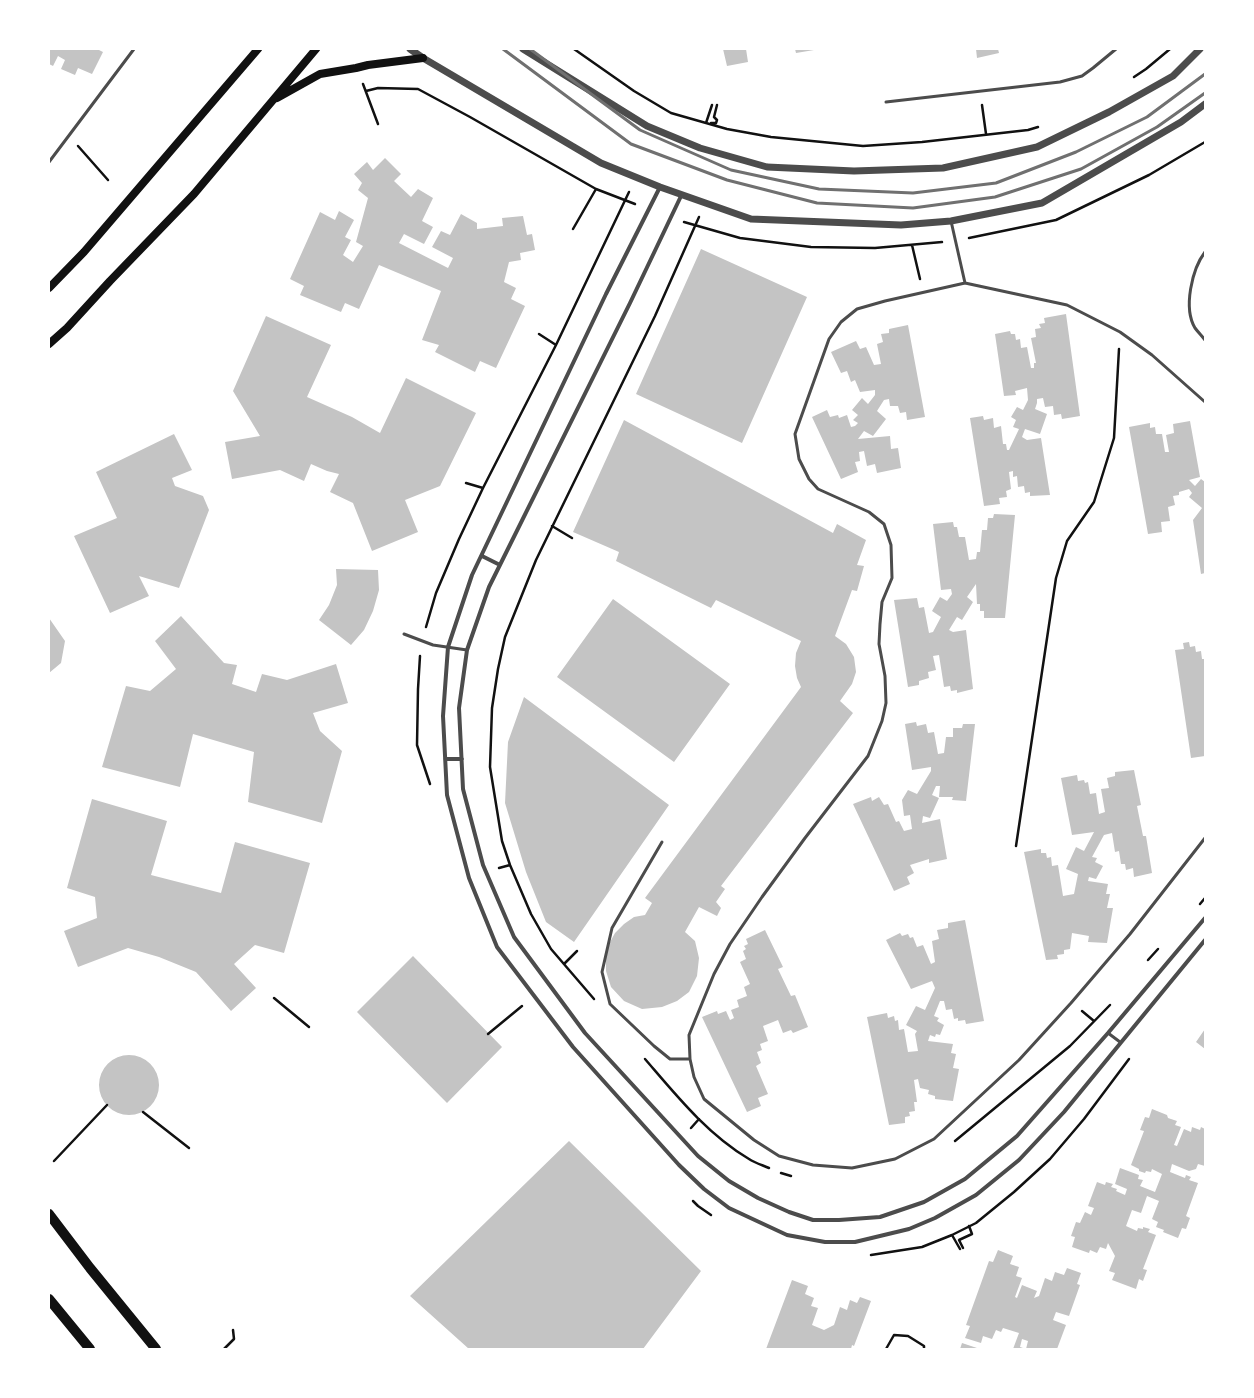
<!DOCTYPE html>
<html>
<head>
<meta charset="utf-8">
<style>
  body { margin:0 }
  #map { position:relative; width:1254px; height:1398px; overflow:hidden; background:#fff; font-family:Barlow,sans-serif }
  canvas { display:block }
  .frame { position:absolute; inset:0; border:50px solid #fff; pointer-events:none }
</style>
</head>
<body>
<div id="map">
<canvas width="1254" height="1398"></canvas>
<div class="frame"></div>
</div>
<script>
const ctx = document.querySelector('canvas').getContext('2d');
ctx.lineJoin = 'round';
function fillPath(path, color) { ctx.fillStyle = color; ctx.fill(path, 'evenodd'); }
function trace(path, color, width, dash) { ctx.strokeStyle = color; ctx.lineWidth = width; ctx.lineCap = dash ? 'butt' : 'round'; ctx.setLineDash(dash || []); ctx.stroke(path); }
fillPath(new Path2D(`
  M49,49H97L103,52L92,74L78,68L75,75L61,69L65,60L58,56L53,66L49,64Z
  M723,49H746L748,62L727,66Z
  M795,49H814V50L796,53Z
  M976,49H998L999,53L977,58Z
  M385,158L401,174L394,181L411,197L418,189L433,198L422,221L433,227L424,244L404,234L399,243L448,268L453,258L432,247L441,231L450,235L461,214L477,223V229L503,226L502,218L523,216L527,235L532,234L535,250L520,253L521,260L509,262L504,282L516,288L511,299L525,306L496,368L480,361L475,372L435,352L439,345L422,340L441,291L379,265L359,309L345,303L341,312L300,295L304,286L290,279L320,212L335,220L339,211L354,220L345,237L351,240L343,255L353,262L363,246L356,242L368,198L358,190L362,183L354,174L367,162L373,170Z
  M701,249L807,297L742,443L636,394Z
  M1066,314L1080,416L1062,419L1061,414L1054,415L1053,406L1045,407L1043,398L1037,399V403L1035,409L1047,414L1040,434L1025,429L1022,437L1027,440L1041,438L1050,495L1030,496V492L1025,493L1024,486L1018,487L1017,476L1013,477V471L1009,472L1011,489L1006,491L1007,497L999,498L1000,504L984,506L970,418L983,416L984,420L993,418L994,428L1001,426L1003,444H1006L1007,450H1009L1019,429L1013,427L1016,420L1011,417L1017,407L1023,410L1028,400L1027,388L1015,391L1016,395L1004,396L995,334L1010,331L1011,334H1015L1016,340L1020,339L1021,348L1027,347L1031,368H1034V363H1036L1031,338L1036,337L1035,329L1041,328L1039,324L1045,323L1044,318Z
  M266,316L331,345L307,397L352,417L380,433L406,378L476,413L440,486L405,500L418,532L372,551L353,503L330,492L339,474L327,471L311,464L304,481L280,470L232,479L225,442L260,436L233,391Z
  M908,325L925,417L907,420L906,412L900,413L898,406H890L889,399L884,400L877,411L886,419L873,436L864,431L858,439L890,436L891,449L898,448L901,468L877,473L875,464L867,466L864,451L859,452L860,461L855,462L858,472L841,479L812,417L827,410L830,417L838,415L839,418L847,415L851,427L855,426L858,423L853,420L858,415L852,410L862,398L868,404L875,395V390L860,392L855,380L851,382L847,371L841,373L831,352L856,341L860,349L866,347L874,365L881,364L877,344L883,342L881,334L889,333V329Z
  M624,420L833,533L837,524L866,540L857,565L864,566L857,591L852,590L835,636L846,644L854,657L856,672L852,684L840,701L853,713L721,886L725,889L716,902L721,908L717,916L699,907L685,932L695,941L699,958L697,976L689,992L677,1001L662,1007L642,1009L624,1001L611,987L606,971V956L609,944L615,933L624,924L634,917L645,915L652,903L645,898L801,687L797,678L795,666L796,653L801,641L716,600L711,608L616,561L619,552L573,532Z
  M1190,421L1200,477L1189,480L1195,486L1201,479L1205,482V573L1201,574L1193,520L1202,508L1189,497L1192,493L1189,489L1179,492V495L1173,496L1175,505L1168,507L1170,521L1161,522L1162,532L1148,534L1129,427L1150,423V428L1155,427L1156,434H1162L1165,452H1169L1166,435L1174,433L1173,424Z
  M174,434L192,470L172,478L175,486L203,496L209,510L179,588L139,576L149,596L110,613L74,536L117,518L96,472Z
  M994,514L1015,515L1005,618H984V611H980V604H977L976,584L967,597L973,602L962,620L957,617L949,630L953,632L966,630L973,689L957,693V690L951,691L950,686L944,687L939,655L933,656L936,670L928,672L929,678L919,681V685L908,687L894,600L917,598L919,608L924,607L929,633L933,632L941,617L932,611L940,597L947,601L952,594L951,589L941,590L933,524L953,522L954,527H957L959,537H965L969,560L976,559L977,552H980L982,530H987L988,518H993Z
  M336,569L378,570L379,590L373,611L364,630L351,645L319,620L329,605L337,585Z
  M613,599L730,684L674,762L557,677Z
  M181,616L224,663L237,665L232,684L256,692L262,674L287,680L336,664L348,703L313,713L320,731L342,751L322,823L248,802L254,752L193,734L180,787L102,767L126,686L150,691L176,669L155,641Z
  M49,618L65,641L61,663L49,673Z
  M1189,642L1190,647L1195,646L1196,652L1201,651L1202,659H1205V756L1191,758L1175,650L1184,649L1183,643Z
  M524,697L669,805L574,942L546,922L526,872L505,803L508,742Z
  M916,722L917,726L926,724L928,733L934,732L938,754L944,753L946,737H953V728H962L963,724H975L966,801L952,800L953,797H939L940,786H936L932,795L939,798L930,818L923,816L922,823L940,819L947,859L929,863V859L910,865L914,873L907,877L910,884L894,891L853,804L871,797L872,801L879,797L884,805L888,804L896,822L899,821L904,831L912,829L910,815L904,816L902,800L908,790L917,794L931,771V767L912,770L905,724Z
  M1134,770L1141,805L1137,806L1143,836H1146L1152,873L1134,877L1133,868L1126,870L1125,864H1121L1119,851L1115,852L1112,833L1104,835L1092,857L1097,858L1095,862L1103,866L1096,879L1089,877L1088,881L1108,884L1106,894H1110L1107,908H1113L1107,943L1088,942L1089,936L1072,933L1070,949L1064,950V954L1057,955L1058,959L1046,960L1024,852L1041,849V853H1046L1047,858L1051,857L1052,866L1058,865L1063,896L1074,894L1078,874L1066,869L1076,847L1084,851L1094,832L1072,835L1061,778L1077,775L1078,781L1084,780L1085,783L1088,782L1090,794L1096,793L1099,814L1105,812L1101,789L1109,788L1107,778L1115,776V772Z
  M92,799L167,821L151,875L221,893L235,842L310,863L284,953L255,945L234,964L256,988L231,1011L196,972L159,957L128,948L78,967L64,931L97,918L95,897L67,888Z
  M965,920L984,1021L966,1024L965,1020L958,1021V1018L954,1019L952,1009L946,1010L944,1001H940L934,1016L939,1018L937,1021L944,1025L940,1035L936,1034L935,1037L930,1035L928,1041L953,1044L951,1053L956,1054L953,1068L959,1069L953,1101L935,1099V1096L928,1094L929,1090L920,1088L918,1079L914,1080L917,1102H914L915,1111L909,1112L910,1116L905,1117V1123L889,1125L867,1017L887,1013L888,1018L894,1016L895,1021L898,1020L899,1030L904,1029L908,1052L918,1051L915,1034L917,1031L906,1025L916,1006L925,1010L935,988L932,981L911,989L886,940L900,933L902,936L908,934L910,938L913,937L917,947L923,945L931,964L935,962L932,941L939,939L937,930L948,928V923Z
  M765,930L783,967L778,969L791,996L795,995L808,1027L793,1033L791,1030L783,1033L778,1020L763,1026L768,1041L760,1044L762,1050L757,1052L761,1063L756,1066L768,1094L758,1098L761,1106L747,1112L702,1017L717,1011L718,1014L726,1011L730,1020L734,1018L731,1010L739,1007L737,1000L747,996L744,987L750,984L740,962L746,959L743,951L746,949L744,946L748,944L746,939Z
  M413,956L502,1047L447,1103L357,1012Z
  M1205,1029V1049L1196,1042Z
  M99 1085a30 30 0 1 1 60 0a30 30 0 1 1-60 0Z
  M1152,1109L1167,1115L1168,1118L1177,1121L1175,1125L1181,1127L1174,1145L1177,1146L1184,1129L1191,1132L1192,1127L1200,1130L1201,1127L1205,1129V1166L1198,1164L1196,1169L1189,1171L1172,1164L1170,1172L1185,1178L1186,1175L1191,1177L1189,1180L1198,1183L1186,1216L1190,1218L1186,1229L1182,1228L1178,1238L1163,1232L1164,1230L1156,1227L1158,1222L1152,1219L1159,1201L1147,1196L1141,1213L1132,1210L1126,1226L1137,1231L1138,1228L1143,1229V1227L1150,1229L1148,1232L1156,1235L1143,1269L1147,1270L1143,1281L1139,1279L1136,1289L1112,1280L1115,1273L1109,1271L1115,1256L1108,1243L1106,1249L1100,1247L1097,1253L1090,1250L1089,1253L1072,1247L1075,1237L1071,1236L1076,1222L1080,1223L1085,1212L1091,1215L1094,1208L1088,1206L1097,1182L1105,1185L1106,1182L1113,1184L1111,1187L1117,1189L1116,1191L1125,1195L1127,1189L1115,1184L1120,1168L1139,1175L1138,1179L1143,1180L1140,1186L1155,1192L1162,1174L1152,1169L1151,1172L1146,1171L1145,1173L1139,1171V1169L1131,1165L1144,1131L1140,1130L1145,1117L1149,1118Z
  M569,1141L701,1271L643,1349H469L410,1296Z
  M998,1250L1013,1256L1010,1264L1019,1267L1016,1276L1022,1278L1015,1297L1017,1298L1022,1285L1037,1291L1034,1298L1039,1296L1045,1278L1052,1281L1055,1272L1064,1275L1067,1268L1081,1273L1077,1284L1080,1285L1069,1316L1056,1312L1053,1320L1066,1325L1057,1349H1026L1028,1341L1022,1339L1020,1347L1026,1349H1013L1019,1333L1003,1328L1001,1332L996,1330L992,1339L983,1336L981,1343L965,1338L970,1326L966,1325L989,1261L993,1262Z
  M792,1280L808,1286L805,1294L814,1298L811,1306L818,1308L812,1325L824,1330L834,1325L840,1307L847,1310L850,1300L857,1303L860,1297L871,1301L854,1346L852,1345L851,1349H766Z
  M962,1343L980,1349H960Z`), '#c4c4c4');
trace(new Path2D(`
  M574,49L634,91L671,113L727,129L771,137L863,146L922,142L1028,130L1038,127
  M1134,77L1146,69L1170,49
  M363,84L378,124
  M366,91L378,88L418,89L470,117L596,189L635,204
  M982,105L986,134
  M706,123L712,105
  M711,123H716L717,120L714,117L717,105
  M78,146L108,180
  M684,222L740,238L811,247L875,248L942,242
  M573,229L596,189
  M969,238L1056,220L1149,175L1205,142
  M912,245L920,279
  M539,334L556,345
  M466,483L483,488
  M552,526L572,538
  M426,627L436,593L459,539L483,488L556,345L629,192
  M420,656L418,689L417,745L430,784
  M1016,846L1056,578L1067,541L1094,502L1114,438L1119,349
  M499,868L510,865
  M1200,904L1205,898
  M1148,960L1158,949
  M564,964L577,951
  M274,998L309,1027
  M594,999L551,949L531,914L510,865L502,841L490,767L492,708L498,669L505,637L536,560L655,316L699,217
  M1082,1011L1094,1021
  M488,1034L522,1006
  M645,1059C676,1095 707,1134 749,1159C755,1163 762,1165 769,1168
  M143,1112L189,1148
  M691,1128L699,1119
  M955,1141L1070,1046L1110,1005
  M54,1161L107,1105
  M781,1173L791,1176
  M693,1201L698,1206L711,1215
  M952,1235L960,1249
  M963,1248L959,1240L972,1234L969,1226
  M871,1255L922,1247L952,1235L976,1223L1014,1192L1050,1159L1084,1119L1129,1059
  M224,1349L234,1339L233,1330
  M886,1349L894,1335L908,1336L924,1346V1349`), '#111', 2.5);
trace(new Path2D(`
  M886,102L1060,82L1082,76L1093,68L1116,49
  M49,162L134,49
  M951,221L965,283
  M1205,252C1192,269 1183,308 1195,328C1198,332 1202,336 1205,340
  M1205,402L1152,355L1120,332L1067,305L965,283L885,301L857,309L841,322L829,339L795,434L799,459L809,479L818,489L869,512L884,524L891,545L892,578L882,602L880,624L879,644L885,676L886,703L882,721L868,756L805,838L762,897L730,944L714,974L689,1035L690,1059L694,1077L704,1099L754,1140L779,1156L813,1165L852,1168L895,1159L934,1139L1019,1060L1071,1003L1130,934L1205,838
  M404,634L433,645L467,650
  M662,842L612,928L602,972L610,1004L654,1046L670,1059H690
  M1108,1033L1120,1042`), '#4c4c4c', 3);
trace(new Path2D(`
  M660,187L606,294L472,575L448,647L443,716L447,795L469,878L497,947L573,1047L679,1165L704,1189L729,1208L787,1235L825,1242H855L909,1229L935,1218L976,1195L1019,1160L1064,1112L1205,940
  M682,194L630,303L489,587L467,650L459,708L463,789L483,865L514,937L585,1033L698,1156L729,1181L758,1198L789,1212L813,1220H839L880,1217L924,1202L965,1179L1017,1136L1108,1033L1205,918
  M482,556L500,565
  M445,759H462`), '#4c4c4c', 4);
trace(new Path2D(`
  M410,49L423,58L601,163L660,187L751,219L901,225L951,221L1042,203L1181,122L1205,104
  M523,49L647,126L700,148L767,167L854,171L943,168L1037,147L1109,112L1173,76L1200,49`), '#4c4c4c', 7);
trace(new Path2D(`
  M277,98L320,74L356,68L368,65L423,58
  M49,288L84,252L258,49
  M49,344L67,328L110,281L194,194L316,49`), '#111', 8);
trace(new Path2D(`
  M49,1214L90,1268L156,1349
  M49,1299L90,1349`), '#111', 10);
trace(new Path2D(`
  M503,49L631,144L727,180L817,203L913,208L995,197L1081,169L1157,127L1205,93
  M530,49L640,130L731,170L819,189L913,193L996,183L1076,152L1147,117L1205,74`), '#707070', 3);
</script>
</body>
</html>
